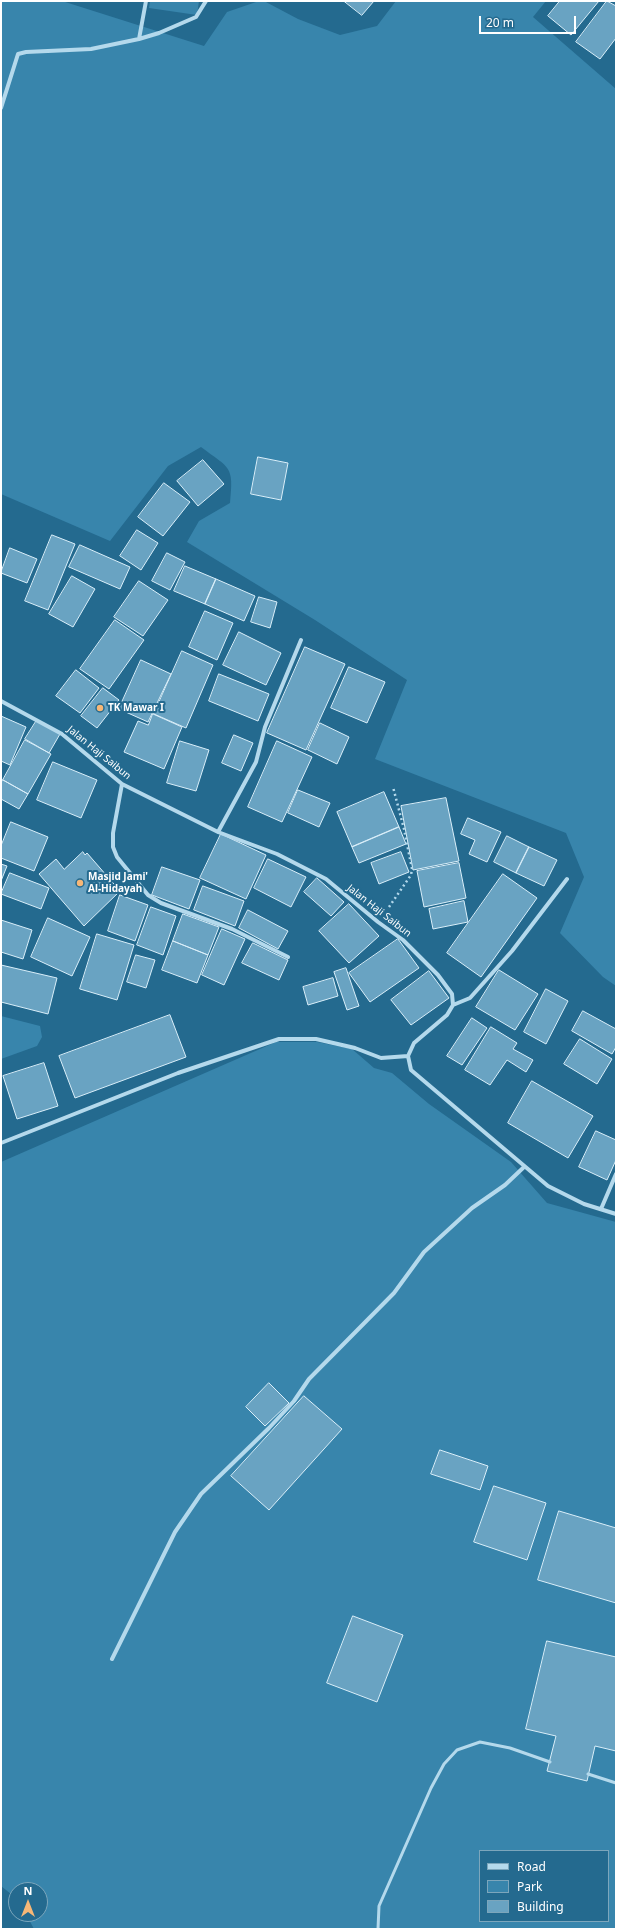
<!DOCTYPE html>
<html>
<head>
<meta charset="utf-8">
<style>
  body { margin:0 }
  #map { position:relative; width:617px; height:1930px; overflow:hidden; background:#246a8f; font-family:"Noto Sans",sans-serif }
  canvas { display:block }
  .frame { position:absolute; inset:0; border:2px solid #fff; pointer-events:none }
  .legend { position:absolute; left:479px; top:1850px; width:130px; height:72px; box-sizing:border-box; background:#246a8f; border:1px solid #7ca6bc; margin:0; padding:5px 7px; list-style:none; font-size:12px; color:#fff }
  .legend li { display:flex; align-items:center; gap:8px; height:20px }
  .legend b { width:20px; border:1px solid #7ca6bc }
  .north { position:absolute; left:8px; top:1882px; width:40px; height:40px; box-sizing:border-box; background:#246a8f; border:1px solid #7ca6bc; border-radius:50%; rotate:0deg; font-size:11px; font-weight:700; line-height:16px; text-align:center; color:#fff }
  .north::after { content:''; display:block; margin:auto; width:14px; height:18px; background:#f6b777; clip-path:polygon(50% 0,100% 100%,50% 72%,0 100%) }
  .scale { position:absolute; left:479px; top:16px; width:97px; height:18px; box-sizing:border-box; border:2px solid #fff; border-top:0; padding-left:5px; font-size:12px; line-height:14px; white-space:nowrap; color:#fff; -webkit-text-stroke:3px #246a8f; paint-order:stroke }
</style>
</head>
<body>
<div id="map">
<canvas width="617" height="1930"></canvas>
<div class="frame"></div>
<ul class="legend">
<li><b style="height:5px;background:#b4d9ec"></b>Road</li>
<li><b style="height:11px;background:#3885ac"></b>Park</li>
<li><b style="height:11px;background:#69a3c2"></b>Building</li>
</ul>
<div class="north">N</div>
<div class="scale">20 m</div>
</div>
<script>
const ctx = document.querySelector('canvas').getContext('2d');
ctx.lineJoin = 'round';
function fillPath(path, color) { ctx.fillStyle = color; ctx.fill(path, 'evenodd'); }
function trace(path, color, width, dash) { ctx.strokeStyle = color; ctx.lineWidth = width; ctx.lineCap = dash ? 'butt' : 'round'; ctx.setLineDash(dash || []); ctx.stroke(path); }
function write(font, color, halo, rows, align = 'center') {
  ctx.font = font + ' "Noto Sans",sans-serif'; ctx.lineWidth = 4; ctx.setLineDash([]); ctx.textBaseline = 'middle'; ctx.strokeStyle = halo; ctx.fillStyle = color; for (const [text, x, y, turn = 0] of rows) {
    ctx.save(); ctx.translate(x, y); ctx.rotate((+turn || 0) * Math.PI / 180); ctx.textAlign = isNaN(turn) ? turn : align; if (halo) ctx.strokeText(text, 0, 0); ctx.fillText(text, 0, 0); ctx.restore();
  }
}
fillPath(new Path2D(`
  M1,1H62L204,46L227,12L259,1H264L298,19L340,35L377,26L396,1H546L533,17L616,89V986L603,977L560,933L584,877L566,833L375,759L407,680L315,620L187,542L199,521L230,503C234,465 230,469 201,447L168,466L110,541L1,494Z
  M150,1H199L197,15L149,8Z
  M1,1016L40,1026L42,1037L37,1046L1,1059Z
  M276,1042H317L352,1049L374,1068L392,1073L429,1104L511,1162L547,1203L616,1222V1929H34L26,1914H40V1890H16V1898L1,1886V1162ZM480,1851H608V1921H480Z`), '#3885ac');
const building = new Path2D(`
  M344,1H374L362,15Z
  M560,1H599L571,35L548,16Z
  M607,1L616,6V38L600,59L576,42Z
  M258,457L288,463L281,500L251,494Z
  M203,460L224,484L198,506L177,481Z
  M164,483L190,502L163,536L138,517Z
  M137,530L158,543L141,570L120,556Z
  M52,535L75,544L48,610L25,601Z
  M80,545L130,567L120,589L69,567Z
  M10,548L37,559L27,583L1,573Z
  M167,553L185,562L170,590L152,581Z
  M185,566L216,579L205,604L174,591Z
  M72,576L95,589L73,627L49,614Z
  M216,579L255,596L244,621L205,604Z
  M139,581L168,600L143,636L114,617Z
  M259,597L277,602L270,628L251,622Z
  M205,611L233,623L217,660L189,647Z
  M115,620L144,640L109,689L80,669Z
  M239,632L281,653L266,685L223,665Z
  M305,647L345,664L306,750L267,733Z
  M182,651L213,665L186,728L154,714Z
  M141,660L171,674L148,722L119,709Z
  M349,667L385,682L367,723L331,708Z
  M76,670L99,688L80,713L56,696Z
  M219,674L269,694L258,721L209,701Z
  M103,688L119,700L97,728L81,716Z
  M153,714L182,727L164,769L124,752L138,721L148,725Z
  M1,716L26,727L10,765L1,761Z
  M37,720L60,734L49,753L25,739Z
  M320,723L349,737L337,764L308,750Z
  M234,735L253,743L241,771L222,763Z
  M25,740L51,754L28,794L3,780Z
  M180,741L209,750L196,791L167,783Z
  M277,741L312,757L282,822L248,807Z
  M53,762L97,780L81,818L37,800Z
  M3,780L28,794L19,809L1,799V783Z
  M298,790L330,803L319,827L288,813Z
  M384,792L399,827L352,847L337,812Z
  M446,798L459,861L413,870L401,806Z
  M468,818L501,832L487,862L469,854L475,840L461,834Z
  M11,822L48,837L34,871L1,858V846Z
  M399,827L406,844L359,863L352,847Z
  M221,834L266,855L246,899L200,878Z
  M507,836L529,847L516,873L494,862Z
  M529,847L557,860L544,886L516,873Z
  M83,852L85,855L87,853L120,891L84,926L39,874L56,859L64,869Z
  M401,852L409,872L379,884L371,863Z
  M268,859L306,877L291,907L254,888Z
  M459,863L466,898L424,907L417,871Z
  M1,864L7,866L1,881Z
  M162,867L200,880L189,909L152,895Z
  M10,873L49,888L41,909L1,894Z
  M503,874L537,898L481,977L447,953Z
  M317,878L344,902L331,916L304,892Z
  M203,886L244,901L235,926L194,910Z
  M120,895L148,905L135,941L108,931Z
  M464,901L468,922L433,929L429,909Z
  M349,904L379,936L349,963L319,931Z
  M151,907L176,916L163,955L137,945Z
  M248,910L288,931L278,949L239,928Z
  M183,914L219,927L208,955L173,941Z
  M48,918L90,937L72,976L31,957Z
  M1,920L32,930L23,959L1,952Z
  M222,929L245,939L224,985L202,975Z
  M97,934L134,945L117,1000L80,989Z
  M398,939L419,968L370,1002L349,973Z
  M173,941L208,955L197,983L162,970Z
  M253,943L288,960L279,980L242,963Z
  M136,955L155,960L146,988L127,982Z
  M1,965L57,978L48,1014L1,1002Z
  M346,968L359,1006L347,1010L334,972Z
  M499,970L538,994L515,1030L476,1007Z
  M429,971L449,998L411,1025L391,1000Z
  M333,978L338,996L308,1005L303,987Z
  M546,989L568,1001L546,1044L524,1032Z
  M583,1011L616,1029V1047L612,1054L572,1031Z
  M170,1015L186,1057L75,1098L59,1056Z
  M472,1018L487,1028L462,1065L447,1056Z
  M491,1027L517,1043L513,1049L533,1060L526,1072L507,1060L490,1085L465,1070Z
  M580,1039L612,1059L597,1084L564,1064Z
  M44,1063L58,1106L17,1119L3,1076Z
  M532,1081L593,1116L568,1158L508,1123Z
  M596,1131L616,1140V1160L607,1180L579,1167Z
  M269,1383L289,1403L265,1426L246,1407Z
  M304,1396L342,1429L269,1510L231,1476Z
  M440,1450L488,1466L480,1490L431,1474Z
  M494,1486L546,1503L527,1560L474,1542Z
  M559,1511L616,1528V1603L538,1580Z
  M353,1616L403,1635L377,1702L327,1683Z
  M547,1641L616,1657V1751L595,1746L587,1781L547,1771L556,1736L526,1729Z`);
fillPath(building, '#69a3c2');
trace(building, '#d9eef9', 1);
trace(new Path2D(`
  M389,907L411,875L412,869L404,829L393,787`), '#b4d9ec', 2.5, [2, 3]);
trace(new Path2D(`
  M588,1774L616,1783
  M378,1929L379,1906L431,1788L444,1764L457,1750L480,1742L510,1748L550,1762`), '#b4d9ec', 3);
trace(new Path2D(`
  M139,39L159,33L196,17L206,1
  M1,108L18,54L26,52L91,49L139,39L146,1
  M1,701L62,734L122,784L218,832L277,854L326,879L378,922L403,940L438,975L452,994L453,1005L447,1015L414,1043L408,1056L411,1070L548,1186L584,1204L616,1214
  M122,784L113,833V847L117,857L148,895L161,903L232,929L288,957
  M218,832L256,762L265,727L301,640
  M453,1005L470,998L512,951L567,879
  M1,1143L178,1073L279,1039H316L355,1048L381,1058L408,1056
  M601,1209L616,1174
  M112,1659L175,1532L201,1494L269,1428L294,1401L309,1379L394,1293L424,1252L472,1208L505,1185L524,1167`), '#b4d9ec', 4);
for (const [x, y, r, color] of [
  [100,708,4,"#f6b777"],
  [80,883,4,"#f6b777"]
]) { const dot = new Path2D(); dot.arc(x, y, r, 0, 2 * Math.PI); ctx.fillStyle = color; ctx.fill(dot); trace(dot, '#246a8f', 1.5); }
write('bold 10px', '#fff', '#246a8f', [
  ["TK Mawar I",108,708],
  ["Masjid Jami'",88,877],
  ["Al-Hidayah",88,889]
], 'left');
write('10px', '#fff', '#246a8f', [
  ["Jalan Haji Saibun",99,753,39],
  ["Jalan Haji Saibun",379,911,38]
]);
</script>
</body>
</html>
